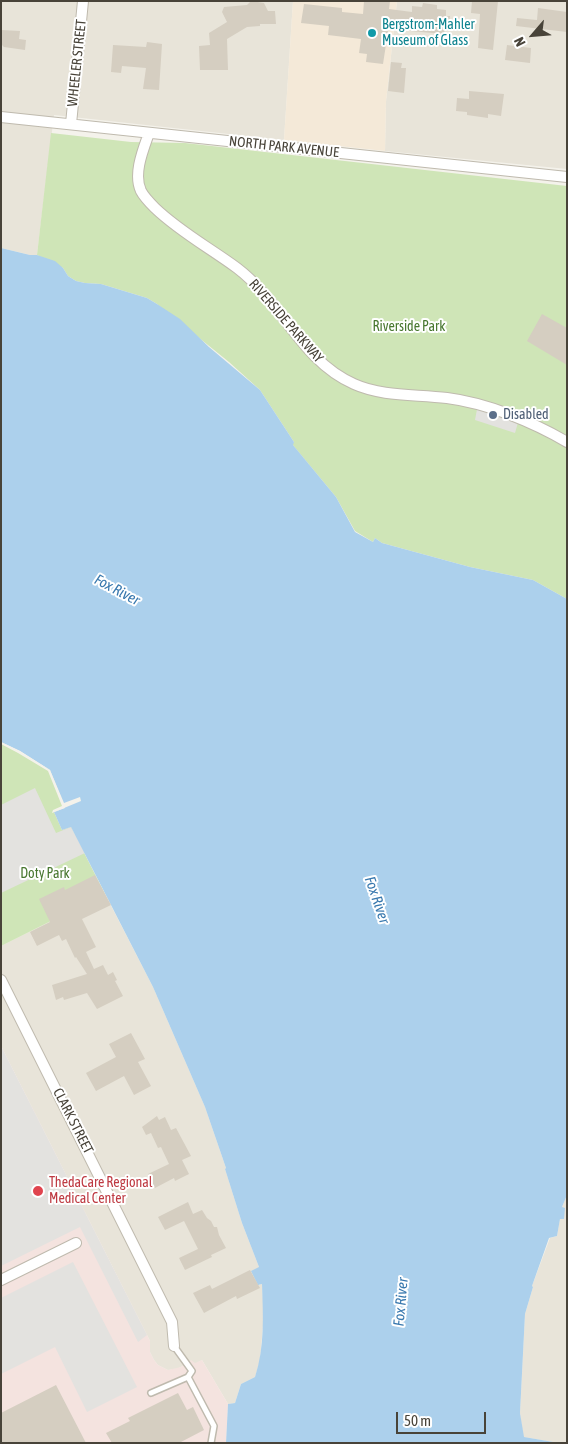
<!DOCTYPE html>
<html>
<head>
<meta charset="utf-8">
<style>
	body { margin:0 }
	#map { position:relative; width:568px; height:1444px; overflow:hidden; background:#f4f2eb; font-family:"Asap Condensed",sans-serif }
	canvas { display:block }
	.frame { position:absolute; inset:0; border:2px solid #484339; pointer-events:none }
	.north { position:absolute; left:508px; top:10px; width:50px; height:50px; -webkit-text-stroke:4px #fff; paint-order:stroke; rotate:243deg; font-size:14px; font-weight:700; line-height:20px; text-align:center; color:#484339 }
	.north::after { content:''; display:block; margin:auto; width:18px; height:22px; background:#484339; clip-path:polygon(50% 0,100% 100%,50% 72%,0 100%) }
	.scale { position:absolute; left:396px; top:1412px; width:90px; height:22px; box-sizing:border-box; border:2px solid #484339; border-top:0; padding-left:6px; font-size:15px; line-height:18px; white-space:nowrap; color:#484339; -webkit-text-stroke:4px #fff; paint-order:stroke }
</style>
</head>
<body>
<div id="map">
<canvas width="568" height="1444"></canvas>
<div class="frame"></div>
<div class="north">N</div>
<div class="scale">50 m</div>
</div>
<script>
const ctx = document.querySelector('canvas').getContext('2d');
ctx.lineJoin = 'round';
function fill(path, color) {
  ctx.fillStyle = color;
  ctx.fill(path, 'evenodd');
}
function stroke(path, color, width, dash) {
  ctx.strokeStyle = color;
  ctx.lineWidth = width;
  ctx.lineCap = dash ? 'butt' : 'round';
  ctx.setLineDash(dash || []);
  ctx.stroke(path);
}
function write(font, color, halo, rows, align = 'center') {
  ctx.font = font + ' "Asap Condensed",sans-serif';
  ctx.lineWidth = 4;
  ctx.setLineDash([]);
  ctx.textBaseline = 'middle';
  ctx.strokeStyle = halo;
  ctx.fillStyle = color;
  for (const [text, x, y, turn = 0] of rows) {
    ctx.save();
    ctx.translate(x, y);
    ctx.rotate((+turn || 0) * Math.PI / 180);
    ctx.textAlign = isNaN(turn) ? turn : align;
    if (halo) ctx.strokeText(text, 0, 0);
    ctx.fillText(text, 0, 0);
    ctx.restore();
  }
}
fill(new Path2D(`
	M1 1H293L284 140 54 115 37 255H30L1 248Z
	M397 1H567V169L385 151 386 101Z
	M105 894 153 987 205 1107 226 1168 225 1169 242 1223 259 1267V1285L262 1284 264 1314 260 1361 255 1377 241 1384 235 1403 228 1404 202 1360 195 1364 188 1363 177 1369 168 1370 158 1365 154 1360 150 1352V1341L1 1046V946Z
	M567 1195V1443H559L523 1437 520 1413 525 1314 533 1287 532 1286 550 1238 557 1236 560 1218 564 1219 562 1207Z`), '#e8e4d9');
fill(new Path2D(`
	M293 1H397L386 101 385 151 284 140Z`), '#f4e9d8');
fill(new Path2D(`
	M1 1046 150 1341V1352L154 1360 158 1365 168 1370 181 1367 191 1360 195 1363 202 1360 228 1404 226 1443H1Z`), '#f4e3df');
fill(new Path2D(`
	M51 133 131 142 185 143 567 186V599L533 580 470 567 382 543 375 538 373 542 355 531 336 497 292 444 294 442 260 390 229 362 157 304 147 298 101 284 85 283 76 281 68 276 63 268 37 255Z
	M1 742 50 770 65 807 54 812 62 830 71 827 105 894 1 946Z`), '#cfe5b7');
fill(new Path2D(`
	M478 404 519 419 515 433 475 420Z
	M35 788 56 833 71 827 85 853 1 893V805Z
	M1 1046 147 1335 138 1342 80 1227 1 1266Z
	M73 1262 137 1387 87 1412 55 1347 1 1374V1298Z`), '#e3e2df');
fill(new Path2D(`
	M1 248 30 255H37L55 261 63 268 68 276 76 281 85 283 101 284 147 298 157 304 180 319 209 347 260 390 294 442 293 445 336 497 355 532 373 542 375 538 382 543 470 567 533 580 567 599V1195L562 1207 565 1208 564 1219H560L557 1236 549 1238 532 1286 533 1287 525 1314 520 1413 524 1437 559 1443H226L228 1404 235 1403 241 1384 255 1377C265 1346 263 1316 262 1284L258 1285 251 1271 259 1267 242 1223 225 1169 226 1168 205 1107 153 987 71 827 62 830 54 812 65 808 50 770 20 751 1 742Z`), '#acd0ec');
fill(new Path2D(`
	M1 742 20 751 50 770 64 803 80 797 81 801 52 813 53 810 62 806 48 771 18 753 1 744Z`), '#f4f2eb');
fill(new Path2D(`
	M251 1 264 3 268 11H275L276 24H260V26L247 27 227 39 228 70H200L199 46 210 45 209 33 227 22 222 12 224 7 247 5Z
	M364 1H390L389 9 412 12V6L422 7 423 3 437 5V9L446 10V16H450L449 28H445L444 34 410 31V27L389 25 383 64 366 62 367 54 359 53 361 39 328 35 329 26 301 23 304 4 342 8V12L363 14Z
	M472 1H498L493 50 478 48 480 14 471 13Z
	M538 8 567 12V32L516 26 517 18 537 20Z
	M1 30 20 31 19 39 26 40 25 50 4 47 1 44Z
	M147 42 162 44 159 90 143 89 146 68 122 66 121 73 111 72 113 45 146 47Z
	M507 45 531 48 530 63 505 60Z
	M391 62 402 63 401 68H406L404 93 388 91Z
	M469 91 504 94 501 116 488 114V118L467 115V112L456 111 457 98 469 99Z
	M542 314 567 328V365L527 341Z
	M95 875 111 905 82 919 96 947 86 952 94 969 103 965 108 975 113 972 117 980 115 981 123 996 97 1009 87 993 64 1000 63 997 56 1000 52 985 87 974 76 957 75 958 66 939 62 941 59 935 37 946 30 932 50 922 39 899 64 887 65 890Z
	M131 1033 145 1059 138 1062 151 1086 134 1095 124 1076 96 1091 86 1073 116 1057 109 1044Z
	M157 1116 159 1120 165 1117 171 1130 176 1128 191 1156 182 1160 189 1174 175 1181 174 1178 155 1188 148 1174 169 1164 161 1147 158 1148 151 1133 146 1135 142 1127Z
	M188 1202 193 1214 202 1210 207 1218 211 1221 214 1227H217L219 1235 226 1248 211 1255 212 1257 185 1270 179 1258 198 1249 184 1221 165 1230 158 1217Z
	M250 1270 260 1288 237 1299 236 1296 204 1313 193 1293 210 1285 212 1289Z
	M56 1385 86 1443H1V1413Z
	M178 1393 187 1410 193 1407 204 1430 179 1443H112L106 1433 130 1421 128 1418Z`), '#d5cec1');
const lane = new Path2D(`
	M174 1346 192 1371 188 1377
	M151 1393 188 1377 214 1426 211 1443`);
const street = new Path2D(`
	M1 117 567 177
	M71 124 83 1
	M149 133C143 150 133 174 141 191 144 197 150 203 155 208 180 232 210 248 237 268 282 302 301 361 354 384 383 397 416 394 447 398 487 403 533 422 567 442
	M1 980 172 1322 174 1346
	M1 1280 76 1243`);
stroke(lane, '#bfbaae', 8);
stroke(street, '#bfbaae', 12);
stroke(lane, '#fff', 5);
stroke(street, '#fff', 10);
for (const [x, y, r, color] of [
	[372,33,5,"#0f9aa8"],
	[493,415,5,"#5c6f8a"],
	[38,1191,6,"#e0444e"]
]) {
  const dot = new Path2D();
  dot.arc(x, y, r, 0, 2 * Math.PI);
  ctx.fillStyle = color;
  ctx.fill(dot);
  stroke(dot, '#fff', 2);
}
write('14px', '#0d838f', '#fff', [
	["Bergstrom-Mahler",382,25],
	["Museum of Glass",382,41]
], 'left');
write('14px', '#484339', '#fff', [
	["WHEELER STREET",77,63,-84],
	["NORTH PARK AVENUE",284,147,6],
	["RIVERSIDE PARKWAY",286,321,49],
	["CLARK STREET",73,1121,63]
]);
write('14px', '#48772f', '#fff', [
	["Riverside Park",409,327],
	["Doty Park",45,874]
]);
write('14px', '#4e5e75', '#fff', [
	["Disabled",503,415]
], 'left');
write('14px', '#be3a42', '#fff', [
	["ThedaCare Regional",49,1183],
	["Medical Center",49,1199]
], 'left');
write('italic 15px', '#3878ae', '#fff', [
	["Fox River",117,590,28],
	["Fox River",377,900,71],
	["Fox River",401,1302,-85]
]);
</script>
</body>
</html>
